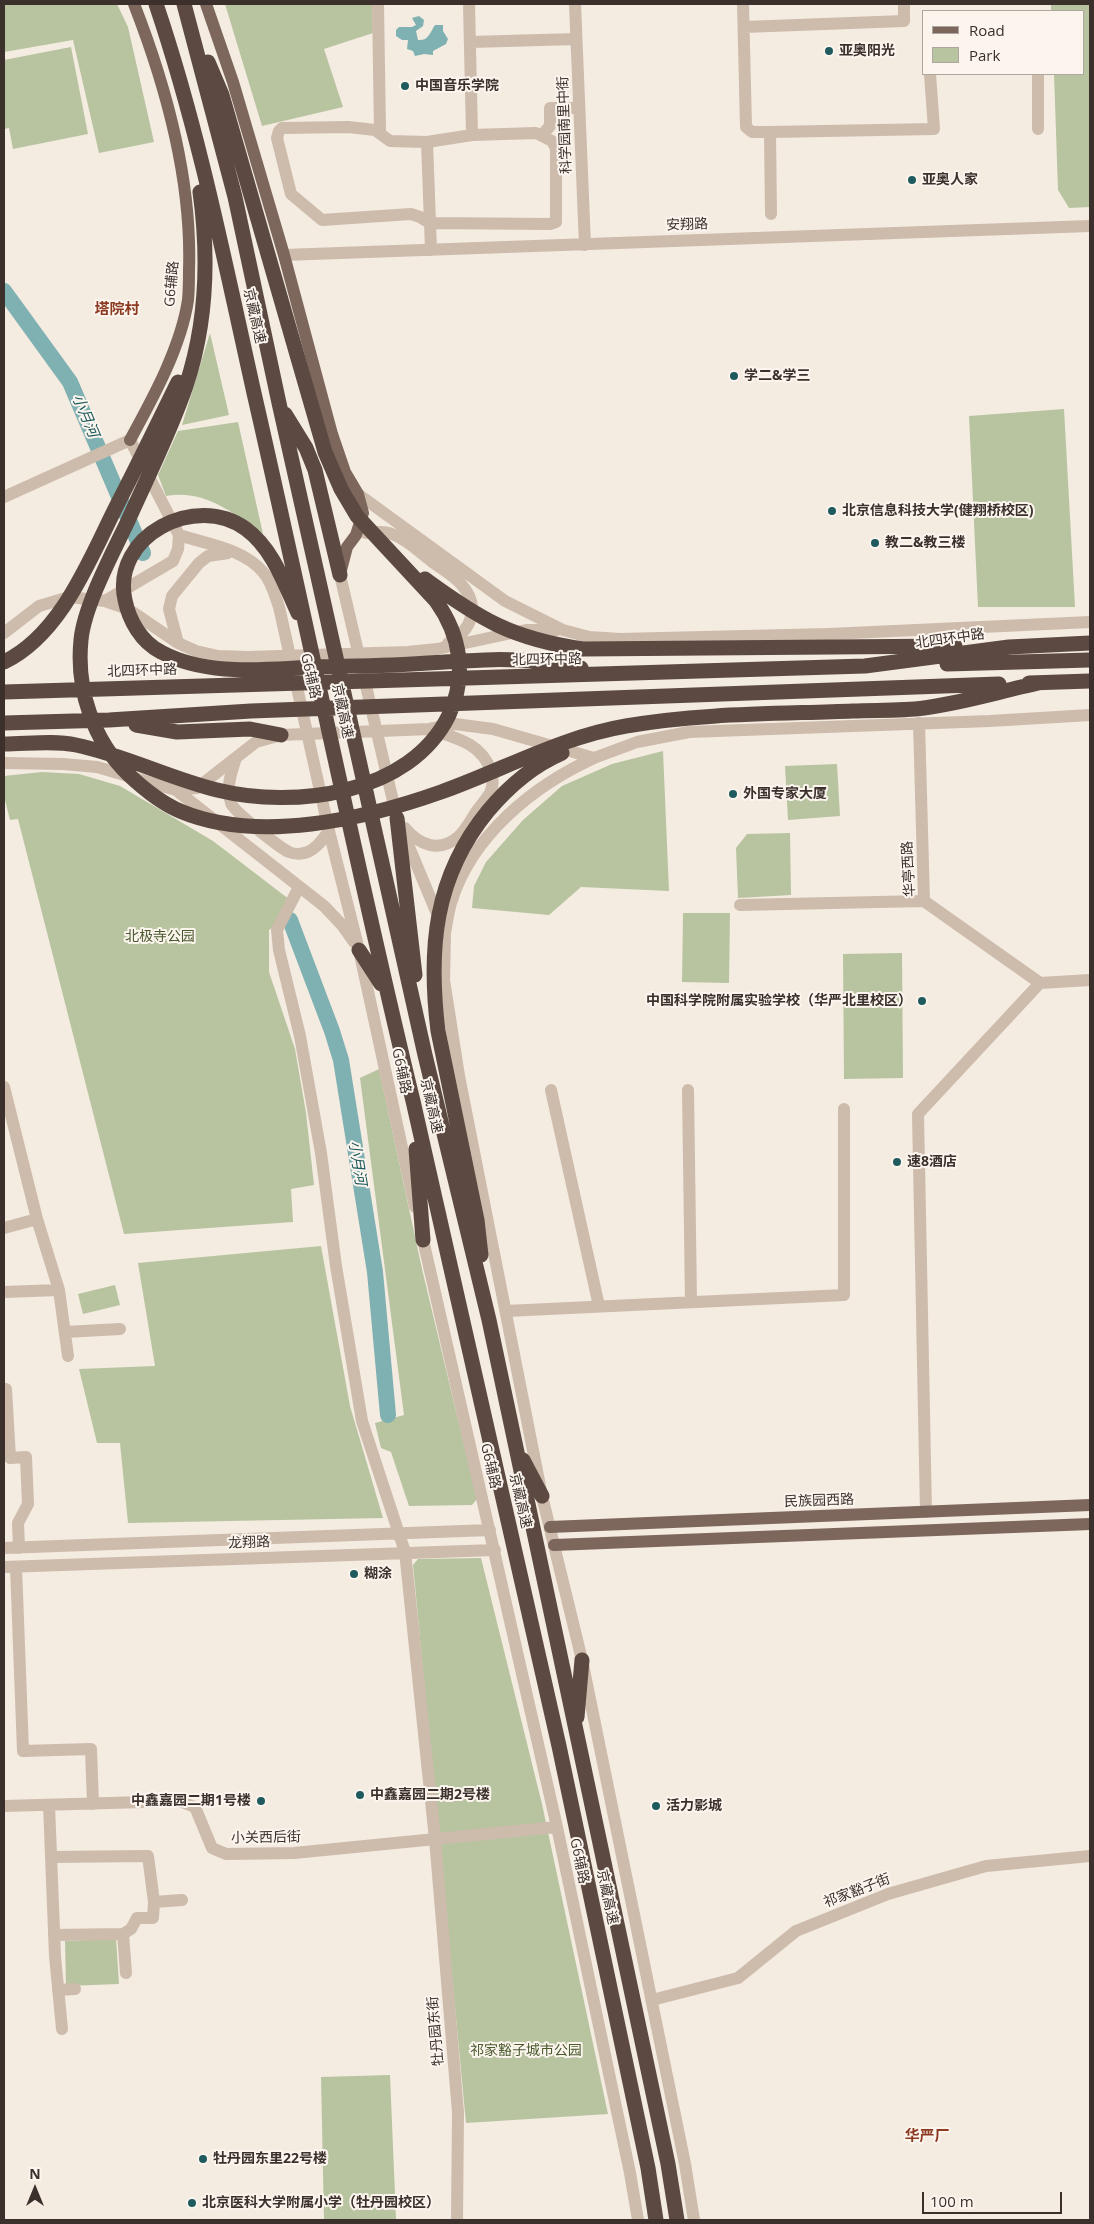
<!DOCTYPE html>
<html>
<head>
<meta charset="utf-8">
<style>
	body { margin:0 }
	#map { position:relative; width:1094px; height:2224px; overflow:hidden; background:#f4ebe1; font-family:"Open Sans",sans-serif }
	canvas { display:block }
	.frame { position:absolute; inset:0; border:5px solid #3b302b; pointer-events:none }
	.legend { position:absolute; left:922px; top:10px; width:162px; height:65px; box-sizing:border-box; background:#fbf5ee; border:1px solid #aea6a0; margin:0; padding:6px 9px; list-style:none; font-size:15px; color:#3b302b }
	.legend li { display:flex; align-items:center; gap:10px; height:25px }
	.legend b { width:25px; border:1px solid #aea6a0 }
	.north { position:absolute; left:10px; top:2164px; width:50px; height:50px; -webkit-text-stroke:4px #fbf5ee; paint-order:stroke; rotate:0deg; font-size:14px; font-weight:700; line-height:20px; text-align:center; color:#3b302b }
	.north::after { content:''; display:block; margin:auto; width:18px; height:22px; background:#3b302b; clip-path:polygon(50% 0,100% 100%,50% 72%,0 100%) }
	.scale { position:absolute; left:922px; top:2192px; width:140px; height:22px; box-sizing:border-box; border:2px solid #3b302b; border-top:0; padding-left:6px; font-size:15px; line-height:18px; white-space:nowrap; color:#3b302b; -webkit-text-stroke:4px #fbf5ee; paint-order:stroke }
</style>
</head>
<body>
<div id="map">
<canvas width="1094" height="2224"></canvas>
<div class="frame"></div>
<ul class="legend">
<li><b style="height:6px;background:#7d675c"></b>Road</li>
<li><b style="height:14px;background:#b8c4a0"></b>Park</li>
</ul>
<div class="north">N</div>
<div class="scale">100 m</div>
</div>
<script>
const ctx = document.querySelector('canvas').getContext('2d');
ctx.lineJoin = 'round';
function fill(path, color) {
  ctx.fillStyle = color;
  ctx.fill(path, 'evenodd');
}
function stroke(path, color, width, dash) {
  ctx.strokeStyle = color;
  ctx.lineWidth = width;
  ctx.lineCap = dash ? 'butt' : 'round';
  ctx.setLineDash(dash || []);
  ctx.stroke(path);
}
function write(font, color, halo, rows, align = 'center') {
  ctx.font = font + ' "Open Sans","Noto Sans SC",sans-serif';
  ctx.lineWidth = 4;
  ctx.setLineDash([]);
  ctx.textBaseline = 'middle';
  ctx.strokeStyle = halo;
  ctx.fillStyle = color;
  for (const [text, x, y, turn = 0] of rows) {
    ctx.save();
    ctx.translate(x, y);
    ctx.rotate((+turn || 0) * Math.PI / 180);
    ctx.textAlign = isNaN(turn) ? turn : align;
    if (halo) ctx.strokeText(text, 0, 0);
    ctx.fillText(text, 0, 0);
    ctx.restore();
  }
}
fill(new Path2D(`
	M4 4H117L128 27 154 142 99 153 73 40 4 52Z
	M225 4H372L373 33 324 49 343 107 262 126Z
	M1051 4H1090V207L1069 208 1058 190 1054 74H1083V11H1051Z
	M71 47 88 134 13 149 9 128 4 129V60Z
	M210 333 229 415 182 425Z
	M1064 409 1075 607H978L969 416Z
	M238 422 263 534C233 513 205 489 166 496L158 475 178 431Z
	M663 751 669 891 581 887 549 915 472 908 474 886 486 862 523 820 562 786 612 764Z
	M837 764 840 816 788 820 785 766Z
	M42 772 79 774 120 786 213 841 294 903 283 920 269 930V972L295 1049 306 1113 314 1185 291 1189 293 1222 124 1234 18 819 10 820 4 796V776Z
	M790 833 791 895 738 898 736 848 747 834Z
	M683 913H730L729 983 682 982Z
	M902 953 903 1078 844 1079 843 954Z
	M379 1069 422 1269 477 1499 472 1505 409 1506 391 1452 381 1448 375 1423 404 1415 360 1078Z
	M321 1246 350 1406 383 1518 128 1523 120 1443H97L79 1369 155 1366 138 1263Z
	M115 1285 120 1305 83 1314 78 1294Z
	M481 1558 542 1804 608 2114 466 2123 413 1565 418 1559Z
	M116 1939 119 1984 66 1986 65 1941Z
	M390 2075 396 2219 324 2220 321 2077Z`), '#b8c4a0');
fill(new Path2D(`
	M419 16 424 20 423 26 416 31 418 40C429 41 430 32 435 25H443V31L448 39 446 44 433 51V55L424 54 415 56 413 51 407 49 408 40H402L396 36V30L399 27H412L416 25 412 18Z`), '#7fb0b2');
stroke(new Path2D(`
	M4 291 70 382 143 553
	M290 920 332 1031 341 1060 375 1272 388 1415`), '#7fb0b2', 16);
stroke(new Path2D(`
	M378 4 380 132
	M469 4 472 135
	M575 4 585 245
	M743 4 746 127 752 132H770L771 214
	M744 27 904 21V4
	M470 42 576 39
	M1038 74V129
	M348 127 375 130 390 141 427 142 472 135 536 133 552 141 556 148V222L550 224 430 223 420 217 411 214 322 220 291 194 277 138 279 131 282 128Z
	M770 132 934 129 930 74
	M542 135 550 126V108H579
	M427 142 431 250
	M284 255 1090 226
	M358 494 505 601 563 630 589 637 620 639 829 634 1090 622
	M4 497 130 440 179 535C207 544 244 549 263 572 272 582 275 596 279 607L329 831 359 950 415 1207
	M366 533C373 532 382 531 389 533 405 538 418 551 430 560 440 568 453 575 461 584 481 606 472 631 448 643
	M340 575 397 818 445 933 444 980 459 1076 542 1496 582 1660 685 2164 694 2220
	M105 601 173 561 178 549 179 535
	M4 633 39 606 69 597 105 601 128 609 178 643 196 651 218 656 248 657 408 652 437 649 526 630H557
	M178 643 169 609 172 596 199 563 208 556 228 553
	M919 723 924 901
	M236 758C231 773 226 787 231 803 233 811 280 848 289 852 293 854 300 854 304 853 315 851 323 839 329 831
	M4 763 63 764 97 767 176 790 197 788 256 742 281 735 429 729 455 724 493 729 594 758 637 742 689 732 990 721 1090 715
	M176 790 324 906 342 925 354 942
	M405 828C419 845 439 853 458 837 465 831 471 820 476 812 480 806 486 800 490 793 493 787 493 778 491 771 482 744 457 738 432 730
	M299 887 277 930 279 950 300 1036 321 1153 336 1266 362 1421 405 1552 435 1839 458 2112 457 2220
	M924 901 1040 983
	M740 905 924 901
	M445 933C447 923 448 913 451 903 471 836 533 786 594 758
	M1040 983 1090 980
	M4 1087 37 1219 59 1290 4 1292
	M551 1090 599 1306
	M688 1090 691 1302
	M4 1228 37 1219
	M421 1231 557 1827 630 2173 638 2220
	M59 1290 68 1356
	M506 1311 844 1295V1109
	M65 1332 120 1329
	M4 1389H6L10 1458 26 1457 28 1504 18 1523 19 1548
	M926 1512 918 1114 1040 983
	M4 1548 490 1530
	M4 1567 495 1550
	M16 1567 23 1751 91 1749 93 1804
	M49 1805 55 1956 62 2029
	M4 1806 179 1801 195 1807 212 1848 226 1854 294 1853 557 1827
	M51 1857 148 1856 154 1902 182 1900
	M54 1935 123 1934
	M126 1973 123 1934 131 1929 137 1918H153L154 1902
	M58 1990 75 1989
	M652 2000 738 1978 796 1931 888 1894 986 1866 1090 1856`), '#cdbbac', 12);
stroke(new Path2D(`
	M206 4 233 82 284 255 332 434 345 472 358 494 363 513 356 535 347 547 340 574
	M130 440C153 398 181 347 188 300 189 290 189 280 189 270 192 181 166 86 134 4
	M550 1527 1090 1505
	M554 1545 1090 1524`), '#7d675c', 12);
stroke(new Path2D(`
	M156 4C199 131 225 263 254 393 308 629 356 866 413 1101L559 1746 648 2168 656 2220
	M184 4 235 197 279 403 425 1055 489 1320 668 2164 677 2220
	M200 192C209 257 207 323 186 386 170 433 147 478 127 523 112 554 84 607 81 640 76 689 93 741 129 775 145 790 161 803 180 811 258 844 365 819 441 792 503 770 561 737 626 726 700 713 778 714 853 711 876 710 901 711 924 708 962 703 1001 691 1039 683
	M285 414 306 448 315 470 340 575
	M425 579C481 620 513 639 583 649L955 646
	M298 613C284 583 273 549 246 529 196 492 111 536 125 600 129 620 141 642 161 652 208 677 264 669 316 667 353 666 390 666 428 663 465 661 502 657 539 662 553 663 567 666 581 668
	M4 662C62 634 90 558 117 505 138 464 158 423 178 382
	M947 664 1090 660
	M1029 683 1090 681
	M4 692 865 666 1009 647 1090 643
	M4 723 109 720 251 711 999 684
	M136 725 177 732 250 729 281 735
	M4 744C27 744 53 740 76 745 124 755 169 778 217 790 294 809 410 795 449 715 467 676 461 636 436 601L357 516 341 489 325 452 222 95 208 62
	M397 818 415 975
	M359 950 381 984
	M416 1149 423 1240
	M481 1255 477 1220 438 1031C428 949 434 877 488 811 509 786 532 766 562 753
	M523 1460 542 1496
	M577 1717 582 1660`), '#5c4a42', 15);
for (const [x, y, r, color] of [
	[829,51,5,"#1f5a5e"],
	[405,86,5,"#1f5a5e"],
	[912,180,5,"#1f5a5e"],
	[734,376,5,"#1f5a5e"],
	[832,511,5,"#1f5a5e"],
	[875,543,5,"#1f5a5e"],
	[733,794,5,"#1f5a5e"],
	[922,1001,5,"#1f5a5e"],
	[897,1162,5,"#1f5a5e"],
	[354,1574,5,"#1f5a5e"],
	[360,1795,5,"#1f5a5e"],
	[261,1801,5,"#1f5a5e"],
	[656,1806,5,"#1f5a5e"],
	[203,2159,5,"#1f5a5e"],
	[192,2203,5,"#1f5a5e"]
]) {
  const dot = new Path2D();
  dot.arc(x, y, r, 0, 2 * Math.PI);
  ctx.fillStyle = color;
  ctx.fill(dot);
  stroke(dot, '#fbf5ee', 2);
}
write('bold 14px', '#3b302b', '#fbf5ee', [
	["亚奥阳光",839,51],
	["中国音乐学院",415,86],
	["亚奥人家",922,180],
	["学二&学三",744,376],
	["北京信息科技大学(健翔桥校区)",842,511],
	["教二&教三楼",885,543],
	["外国专家大厦",743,794],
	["中国科学院附属实验学校（华严北里校区）",912,1001,"right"],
	["速8酒店",907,1162],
	["糊涂",364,1574],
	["中鑫嘉园二期2号楼",370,1795],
	["中鑫嘉园二期1号楼",251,1801,"right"],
	["活力影城",666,1806],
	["牡丹园东里22号楼",213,2159],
	["北京医科大学附属小学（牡丹园校区）",202,2203]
], 'left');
write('14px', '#3b302b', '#fbf5ee', [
	["科学园南里中街",565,125,-92],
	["安翔路",687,225,-2],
	["G6辅路",172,284,-85],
	["京藏高速",254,316,77],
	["北四环中路",950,639,-8],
	["北四环中路",547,660,-1],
	["北四环中路",142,671,-2],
	["G6辅路",310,676,77],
	["京藏高速",342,711,78],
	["华亭西路",909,869,-93],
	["G6辅路",401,1071,78],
	["京藏高速",431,1106,77],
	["G6辅路",490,1466,77],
	["京藏高速",520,1501,77],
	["民族园西路",819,1501,-2],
	["龙翔路",249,1543,-2],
	["小关西后街",266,1838,-1],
	["G6辅路",579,1861,78],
	["祁家豁子街",857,1891,-21],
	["京藏高速",607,1897,78],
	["牡丹园东街",436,2031,-95]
]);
write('14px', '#4a5a2e', '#fbf5ee', [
	["北极寺公园",160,937],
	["祁家豁子城市公园",526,2051]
]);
write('bold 15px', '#8c3b22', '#fbf5ee', [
	["塔院村",117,310],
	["华严厂",927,2137]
]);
write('italic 15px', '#1f5a5e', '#fbf5ee', [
	["小月河",85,416,67],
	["小月河",357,1163,81]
]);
</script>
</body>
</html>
